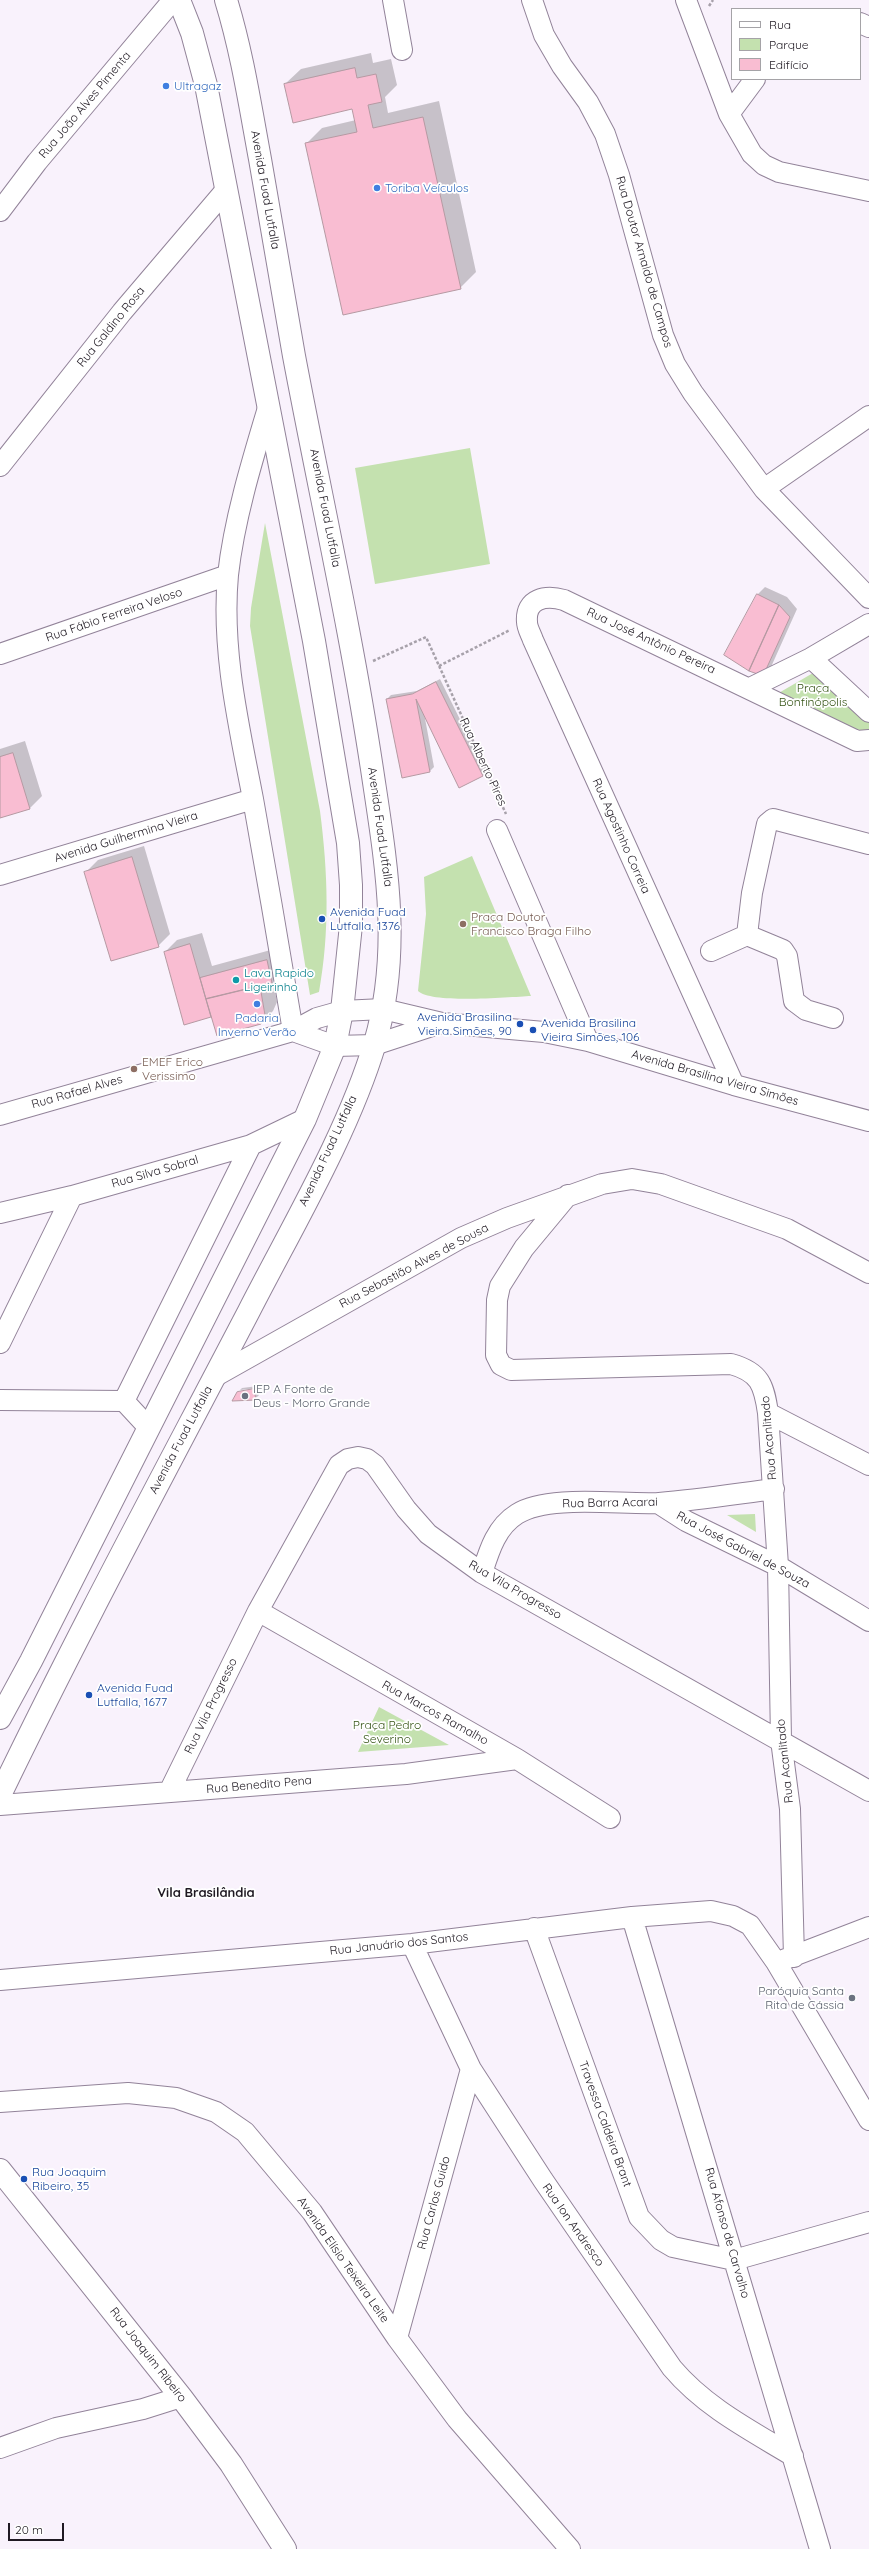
<!DOCTYPE html>
<html>
<head>
<meta charset="utf-8">
<style>
	body { margin:0 }
	#map { position:relative; width:869px; height:2549px; overflow:hidden; background:#f9f2fc; font-family:Quicksand,sans-serif }
	canvas { display:block }
	.legend { position:absolute; left:731px; top:8px; width:130px; height:72px; box-sizing:border-box; background:#fff; border:1px solid #a5a3a7; margin:0; padding:5px 7px; list-style:none; font-size:12px; color:#1f1922 }
	.legend li { display:flex; align-items:center; gap:8px; height:20px }
	.legend b { width:20px; border:1px solid #a5a3a7 }
	.scale { position:absolute; left:8px; top:2523px; width:56px; height:18px; box-sizing:border-box; border:2px solid #1f1922; border-top:0; padding-left:5px; font-size:12px; line-height:14px; white-space:nowrap; color:#1f1922; -webkit-text-stroke:3px #fff; paint-order:stroke }
</style>
</head>
<body>
<div id="map">
<canvas width="869" height="2549"></canvas>
<ul class="legend">
<li><b style="height:5px;background:#fff"></b>Rua</li>
<li><b style="height:11px;background:#c4e1af"></b>Parque</li>
<li><b style="height:11px;background:#f9bdd2"></b>Edifício</li>
</ul>
<div class="scale">20 m</div>
</div>
<script>
const ctx = document.querySelector('canvas').getContext('2d');
ctx.lineJoin = 'round';
function fill(path, color) {
  ctx.fillStyle = color;
  ctx.fill(path, 'evenodd');
}
function stroke(path, color, width, dash) {
  ctx.strokeStyle = color;
  ctx.lineWidth = width;
  ctx.lineCap = dash ? 'butt' : 'round';
  ctx.setLineDash(dash || []);
  ctx.stroke(path);
}
function write(font, color, halo, rows, align = 'center') {
  ctx.font = font + ' Quicksand,sans-serif';
  ctx.lineWidth = 3.5;
  ctx.setLineDash([]);
  ctx.textBaseline = 'middle';
  ctx.strokeStyle = halo;
  ctx.fillStyle = color;
  for (const [text, x, y, turn = 0] of rows) {
    ctx.save();
    ctx.translate(x, y);
    ctx.rotate((+turn || 0) * Math.PI / 180);
    ctx.textAlign = isNaN(turn) ? turn : align;
    if (halo) ctx.strokeText(text, 0, 0);
    ctx.fillText(text, 0, 0);
    ctx.restore();
  }
}
fill(new Path2D(`
	M470 448 490 564 375 584 355 468Z
	M265 523 320 811C328 873 330 931 319 992L310 995 250 626 251 608Z
	M813 673 869 719V732L861 737 777 694Z
	M472 856 531 996C510 997 431 1004 418 991L426 914 424 877Z
	M755 1514 756 1532 727 1515Z
	M379 1707 449 1745 358 1752Z`), '#c4e1af');
fill(new Path2D(`
	M371 53 373 63 391 59 397 85 385 97 388 113 439 101 476 272 460 288 306 144 322 128 356 120 353 108 285 84 301 69Z
	M765 587 787 597 797 609 771 667 763 675 757 595Z
	M440 679 486 772 482 776 424 713 434 767 430 771 403 777 387 699 391 695 417 691Z
	M25 741 42 796 30 808 0 817V749Z
	M144 846 170 934 158 946 86 872 98 860Z
	M202 933 212 966 278 948 283 970 273 981 277 1002 273 1011 261 1023 211 1016 185 1023 165 952 177 940Z
	M258 1386V1388L240 1390 242 1388Z
	M258 1390 259 1395 255 1399 238 1393Z`), '#0003');
const building = new Path2D(`
	M355 68 357 78 376 74 382 102 368 105 373 128 423 117 461 289 343 315 305 143 357 132 352 109 293 123 284 84Z
	M757 594 779 605 749 671 724 655Z
	M779 605 790 617 763 676 749 671Z
	M436 682 483 776 459 788 416 699 430 772 402 778 386 699 412 694Z
	M13 753 30 809 0 818V757Z
	M132 857 159 947 111 961 84 872Z
	M190 944 211 1017 184 1025 164 952Z
	M267 960 272 983 206 999 200 978Z
	M260 986 265 1015 261 1024 217 1036 206 999Z
	M254 1389 256 1400 232 1401 237 1392Z`);
fill(building, '#f9bdd2');
stroke(building, '#b599a2', 1);
const minor = new Path2D(`
	M393 0 402 50
	M532 0 544 35 562 66 588 102 605 134 619 175 663 335 675 364 693 393 764 489 869 598
	M686 0 729 114 752 154 764 165 779 172 869 191
	M860 23 869 27
	M729 114 755 79
	M0 211 37 162 173 0
	M268 408C252 461 234 520 228 575 221 650 239 726 253 799 267 876 280 954 293 1031
	M0 466 122 312 225 191
	M764 489 869 416
	M0 654 228 575
	M811 658 869 712
	M750 688 811 658 869 624
	M497 830 588 1041
	M0 875 253 799
	M711 951 747 935
	M833 1018 806 1010 794 1001 787 956 783 950 747 935 752 893 767 824 773 819 869 844
	M293 1031 335 1046 374 1045 441 1023
	M734 1085 533 640C531 634 527 628 527 622 525 598 546 595 564 600L857 741 869 740
	M0 1115 293 1031 317 1018 342 1011 383 1009 442 1023 544 1032 588 1041 734 1085 869 1121
	M568 1195 524 1248 500 1286 497 1300 496 1355 501 1365 511 1370 731 1364C760 1372 764 1385 768 1413L778 1566 781 1740 790 1809 794 1957
	M0 1213 72 1196 251 1145 305 1119
	M0 1343 72 1196
	M214 1377 461 1238 507 1218 602 1184 632 1179 661 1184 787 1229 869 1273
	M0 1400 124 1401
	M768 1413 869 1465
	M149 1428 124 1401 251 1145
	M658 1503 686 1521 778 1566 869 1621
	M482 1573C489 1551 496 1527 517 1514 548 1494 621 1505 659 1503 697 1500 735 1494 774 1489
	M258 1611 517 1759 610 1818
	M169 1792 258 1611 339 1465 348 1459 358 1457 367 1459 375 1465 406 1509 428 1534 482 1573 869 1791
	M0 1805 406 1774 517 1759
	M632 1917 820 2549
	M534 1928 639 2217 661 2240 673 2247 734 2260 869 2222
	M412 1944 471 2069 543 2180 672 2368C705 2407 750 2430 793 2456
	M783 1960 869 1927
	M0 1980 412 1944 632 1917 711 1911 733 1916 750 1925 776 1962 869 2120
	M0 2102 128 2093 176 2098 216 2112 245 2132 312 2212 397 2338 457 2419 570 2549
	M397 2338 471 2069
	M0 2448 56 2428 143 2409 181 2397`);
const major = new Path2D(`
	M0 1718 31 1661 305 1119 335 1046 342 1011 351 925V885L348 843 314 641 206 85 192 33 179 0
	M0 1795C79 1631 165 1472 249 1311 292 1227 348 1133 375 1043 402 949 386 863 372 769 351 630 320 494 294 356 282 290 271 224 260 159 250 105 242 52 226 0
	M0 2170 181 2397 231 2464 285 2549`);
stroke(minor, '#928399', 22);
stroke(major, '#928399', 24);
stroke(new Path2D(`
	M709 6 713 0
	M373 661 426 637 506 814
	M439 666 510 630`), '#a7a1aa', 2.5, [3, 2]);
stroke(minor, '#fff', 20);
stroke(major, '#fff', 22);
for (const [x, y, r, color] of [
	[166,86,4,"#3f7fe0"],
	[377,188,4,"#3f7fe0"],
	[322,919,4,"#1a4fb4"],
	[463,924,4,"#8d6e63"],
	[236,980,4,"#0f9aa8"],
	[257,1004,4,"#3f7fe0"],
	[520,1024,4,"#1a4fb4"],
	[533,1030,4,"#1a4fb4"],
	[134,1069,4,"#8d6e63"],
	[245,1396,4,"#6b7280"],
	[89,1695,4,"#1a4fb4"],
	[852,1998,4,"#6b7280"],
	[24,2179,4,"#1a4fb4"]
]) {
  const dot = new Path2D();
  dot.arc(x, y, r, 0, 2 * Math.PI);
  ctx.fillStyle = color;
  ctx.fill(dot);
  stroke(dot, '#fff', 1.5);
}
write('12px', '#366cbe', '#fff', [
	["Ultragaz",174,86],
	["Toriba Veículos",385,188],
	["Padaria",257,1018,"center"],
	["Inverno Verão",257,1032,"center"]
], 'left');
write('12px', '#1f1922', '#fff', [
	["Rua João Alves Pimenta",85,105,-50],
	["Avenida Fuad Lutfalla",265,190,80],
	["Rua Doutor Arnaldo de Campos",644,262,74],
	["Rua Galdino Rosa",111,327,-51],
	["Avenida Fuad Lutfalla",325,508,79],
	["Rua Fábio Ferreira Veloso",114,615,-19],
	["Rua José Antônio Pereira",651,641,25],
	["Rua Alberto Pires",483,762,65],
	["Avenida Fuad Lutfalla",380,827,82],
	["Rua Agostinho Correia",621,836,66],
	["Avenida Guilhermina Vieira",126,837,-17],
	["Avenida Brasilina Vieira Simões",715,1078,16],
	["Rua Rafael Alves",77,1092,-16],
	["Avenida Fuad Lutfalla",328,1151,-65],
	["Rua Silva Sobral",155,1172,-16],
	["Rua Sebastião Alves de Sousa",414,1266,-28],
	["Rua Acanlitado",769,1438,-95],
	["Avenida Fuad Lutfalla",181,1440,-62],
	["Rua Barra Acarai",610,1503,-1],
	["Rua José Gabriel de Souza",743,1550,28],
	["Rua Vila Progresso",515,1590,30],
	["Rua Vila Progresso",211,1706,-64],
	["Rua Marcos Ramalho",435,1713,29],
	["Rua Acanlitado",785,1761,-96],
	["Rua Benedito Pena",259,1785,-5],
	["Rua Januário dos Santos",399,1944,-6],
	["Travessa Caldeira Brant",605,2124,70],
	["Rua Carlos Guido",434,2203,-75],
	["Rua Ion Andresco",573,2225,55],
	["Rua Afonso de Carvalho",727,2233,74],
	["Avenida Elísio Teixeira Leite",343,2260,55],
	["Rua Joaquim Ribeiro",148,2355,52]
]);
write('12px', '#345314', '#fff', [
	["Praça",813,688],
	["Bonfinópolis",813,702],
	["Praça Pedro",387,1725],
	["Severino",387,1739]
]);
write('12px', '#164399', '#fff', [
	["Avenida Fuad",330,912],
	["Lutfalla, 1376",330,926],
	["Avenida Brasilina",512,1017,"right"],
	["Vieira Simões, 90",512,1031,"right"],
	["Avenida Brasilina",541,1023],
	["Vieira Simões, 106",541,1037],
	["Avenida Fuad",97,1688],
	["Lutfalla, 1677",97,1702],
	["Rua Joaquim",32,2172],
	["Ribeiro, 35",32,2186]
], 'left');
write('12px', '#785e54', '#fff', [
	["Praça Doutor",471,917],
	["Francisco Braga Filho",471,931],
	["EMEF Erico",142,1062],
	["Verissimo",142,1076]
], 'left');
write('12px', '#0d838f', '#fff', [
	["Lava Rapido",244,973],
	["Ligeirinho",244,987]
], 'left');
write('12px', '#5b616d', '#fff', [
	["IEP A Fonte de",253,1389],
	["Deus - Morro Grande",253,1403],
	["Paróquia Santa",844,1991,"right"],
	["Rita de Cássia",844,2005,"right"]
], 'left');
write('bold 13px', '#1f1922', '#fff', [
	["Vila Brasilândia",206,1893]
]);
</script>
</body>
</html>
